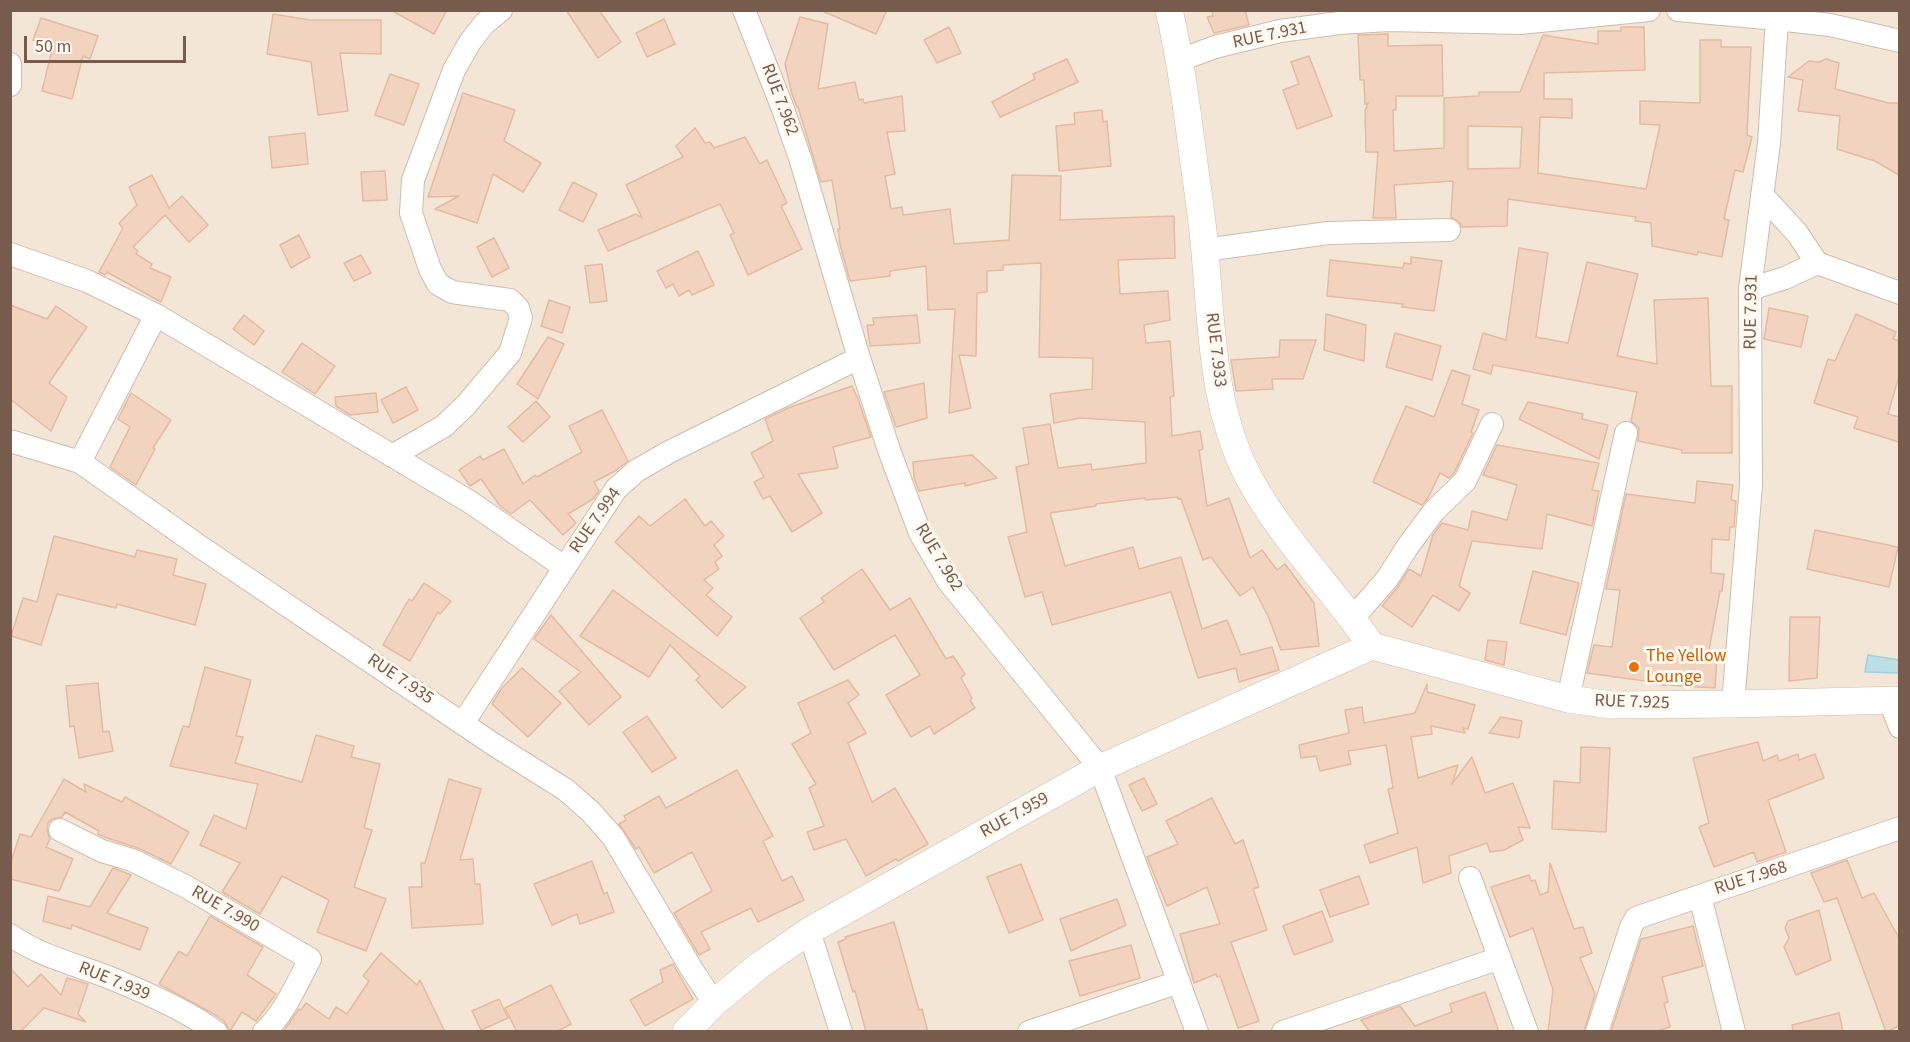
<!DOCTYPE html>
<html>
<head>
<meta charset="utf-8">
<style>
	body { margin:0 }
	#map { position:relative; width:1910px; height:1042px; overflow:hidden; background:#fcf4e8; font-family:"Source Sans 3",sans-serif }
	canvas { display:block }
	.frame { position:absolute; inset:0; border:12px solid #775b4c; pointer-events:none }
	.scale { position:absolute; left:24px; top:36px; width:162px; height:27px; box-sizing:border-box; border:3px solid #775b4c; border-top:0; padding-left:8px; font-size:18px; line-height:21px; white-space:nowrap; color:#775b4c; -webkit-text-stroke:4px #fff8ef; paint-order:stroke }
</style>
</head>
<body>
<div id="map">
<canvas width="1910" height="1042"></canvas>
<div class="frame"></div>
<div class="scale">50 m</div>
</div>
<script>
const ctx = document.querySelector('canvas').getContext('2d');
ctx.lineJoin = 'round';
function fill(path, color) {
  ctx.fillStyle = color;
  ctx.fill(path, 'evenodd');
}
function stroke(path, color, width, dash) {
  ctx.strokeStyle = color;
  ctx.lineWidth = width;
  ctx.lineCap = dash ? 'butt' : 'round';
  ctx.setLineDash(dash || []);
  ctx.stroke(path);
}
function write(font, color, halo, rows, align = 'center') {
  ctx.font = font + ' "Source Sans 3",sans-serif';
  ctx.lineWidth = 6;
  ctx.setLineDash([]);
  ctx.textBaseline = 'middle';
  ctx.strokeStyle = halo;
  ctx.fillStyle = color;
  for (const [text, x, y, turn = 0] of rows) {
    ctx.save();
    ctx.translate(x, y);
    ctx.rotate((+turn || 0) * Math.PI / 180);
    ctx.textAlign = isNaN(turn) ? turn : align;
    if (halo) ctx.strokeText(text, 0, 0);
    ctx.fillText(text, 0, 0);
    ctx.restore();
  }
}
fill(new Path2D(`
	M10 11H1899V1031H11Z`), '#f4e6d7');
const water = new Path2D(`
	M1868 655 1899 660V673L1865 672Z`);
fill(water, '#bce0e6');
stroke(water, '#a3d0d8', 1.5);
const building = new Path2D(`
	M391 10H447L434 34Z
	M566 10H599L621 42 598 58Z
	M820 10H887L876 34Z
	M1212 10H1245L1249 25 1214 33 1207 17 1213 16Z
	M273 14 310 20H381V54L340 53 348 111 318 115 311 62 267 54Z
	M800 17 828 24 818 89 855 82 859 100 863 99 864 103 902 96 905 131 887 132 895 174 885 176 891 209 902 207 903 215 950 209 954 244 1009 240 1012 175 1061 176 1060 220 1174 216 1175 258 1118 260 1120 294 1168 291 1170 320 1144 325 1146 343 1170 341 1174 396 1170 397 1172 436 1200 431 1203 449 1199 450 1207 506 1229 498 1250 558 1262 550 1277 570 1285 564 1314 603 1319 646 1281 650 1268 616 1253 587 1240 596 1211 557 1203 560 1181 499H1178V497L1145 500V498L1096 504V506L1050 513 1065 566 1133 547 1139 569 1181 557 1202 629 1227 620 1241 655 1272 647 1279 670 1239 682 1236 668 1198 678 1171 592 1052 625 1042 592 1025 597 1008 537 1027 532 1016 467 1029 464 1023 428 1050 424 1058 468 1091 464 1092 470 1146 463 1145 422 1081 418 1054 423 1050 394 1092 389 1093 358 1039 357 1041 263 1003 265V270L987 271V292L977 293 976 356 959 355 971 408 949 413 955 309 928 310 926 266 890 271V276L850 281 840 244 838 229H840L832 180 821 182 798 107H797L792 94 785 64Z
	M41 18 98 36 90 59 83 56 72 99 42 91 53 46 33 40Z
	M664 19 675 44 647 57 636 33Z
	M949 27 961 53 937 63 924 40Z
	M1621 27H1644L1645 70 1544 73V99H1572V118L1540 117 1538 173 1646 189 1660 125 1640 124V101L1700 103V40H1721V47H1751L1747 135 1752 137 1743 172 1735 170 1724 219 1729 220 1722 257 1698 252 1697 255 1652 246 1651 223 1635 221 1636 217 1508 199 1507 226 1462 227 1460 223 1451 217 1453 181 1394 185 1396 218H1373L1378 152H1366L1365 111 1368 103 1365 104 1364 80H1360L1358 35 1388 34V46L1442 45 1443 96H1396V110H1393L1394 151 1444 148V98L1479 96V92H1520L1543 35 1598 44V31H1621ZM1468 126 1522 127 1520 168 1468 169Z
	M1309 56 1332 116 1297 129 1283 90 1299 84 1291 62Z
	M1067 59 1078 82 1000 117 992 102 1035 79 1033 74Z
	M1826 59 1839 63 1835 89 1889 103H1899V175L1875 161 1837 149 1840 116 1798 111 1803 80 1788 77 1809 61 1819 62Z
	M390 74 419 84 404 125 375 115Z
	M463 93 515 110 504 141 541 163 523 192 493 174 477 223 435 209 459 196 428 197Z
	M1102 110 1103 122 1107 121 1111 166 1059 171 1056 126 1075 124 1074 113Z
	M695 128 705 143 710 142 714 148 745 137 760 164 767 160 787 203 781 206 802 249 748 275 730 235 734 233 720 204 608 251 598 230 636 214 642 218 626 185 683 157 676 146Z
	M305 133 308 164 272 168 269 137Z
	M385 171 387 200 363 201 361 172Z
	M152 175 169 208 182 196 208 225 189 242 165 215 133 247 138 251 136 254 152 264 150 268 171 277 161 302 107 272 105 275 99 272 123 228 119 223 137 205 129 187Z
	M573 182 597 194 583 222 559 210Z
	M299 235 310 257 291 268 280 245Z
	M494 238 509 268 492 277 477 247Z
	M1519 248 1548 253 1536 337 1568 343 1587 262 1638 274 1617 356 1657 364 1654 300 1708 298 1711 386H1732V453H1682V450L1638 441 1639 428 1631 421 1637 392 1493 365 1491 374 1473 369 1483 333 1506 340Z
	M698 251 714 285 692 295 689 290 679 296 673 284 666 288 657 271Z
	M361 255 371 273 354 281 344 263Z
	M1411 257 1442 261 1434 311 1402 307 1403 304 1327 296 1330 260 1403 268 1404 263 1411 264Z
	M602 264 607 301 590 303 585 266Z
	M549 300 570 307 562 333 541 326Z
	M10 305 47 319 56 306 87 327 49 383 67 397 51 431 10 399Z
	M1769 308 1808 316 1801 347 1764 339Z
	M1326 314 1366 325 1364 361 1324 350Z
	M1856 314 1896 332 1893 339 1899 341V376L1888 414 1899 417V442L1854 428 1858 417 1814 403 1828 359 1835 361Z
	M244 315 264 331 254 345 233 329Z
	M917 315 920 343 870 346 867 325H874L873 318Z
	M1395 333 1441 346 1432 380 1386 367Z
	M548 337 564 344 538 399 517 384Z
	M1280 340H1316L1303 379H1272L1273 389 1236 391 1231 360 1279 357Z
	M302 343 335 366 315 394 282 372Z
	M1452 370 1470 376 1462 404 1479 410 1471 432 1473 433 1454 473 1449 478 1440 473 1428 498 1422 505 1373 482 1406 406 1434 417Z
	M924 383 927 418 896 427 884 392Z
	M852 386 858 399 871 437 833 447 838 468 798 474 822 513 792 532 770 496 763 499 754 482 764 477 751 453 773 441 765 419 788 408Z
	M406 387 418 410 393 423 381 400Z
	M131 393 171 420 153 448 155 449 136 485 110 467 130 427 118 419Z
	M376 393 378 412 350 415 336 406 335 397Z
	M536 401 550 417 523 442 508 427Z
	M1528 402 1583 414 1582 419 1608 425 1599 459 1519 419Z
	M602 410 628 461 615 471 594 482 599 491 593 499 568 514 576 523 563 535 530 500 511 514 500 506 481 479 470 486 459 470 480 456 483 460 504 449 523 484 535 475 537 477 582 452 569 426Z
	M1497 445 1599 463 1592 490 1599 491 1592 526 1547 514 1542 549 1472 541 1459 586 1470 593 1459 611 1433 595 1412 627 1382 606 1397 588 1409 569 1421 576 1433 535 1442 523 1468 530 1472 511 1507 520 1517 485 1483 475Z
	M972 455 997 478 965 486V483L919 491 914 478 913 462Z
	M1697 481 1733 485 1731 500 1736 501 1734 527H1730L1729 540 1712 539 1711 573 1724 574 1722 591H1720L1708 655 1717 656 1715 688 1652 684V682L1587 673 1594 645 1612 647 1620 590 1606 589 1626 494 1695 503Z
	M685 499 705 526 711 521 724 536 714 545 722 556 715 562 719 569 704 580 713 588 706 595 732 617 717 636 615 542 639 516 650 526Z
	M1815 530 1898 547 1889 587 1807 569Z
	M54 536 135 557 137 550 177 559 173 575 206 584 195 625 117 604 116 608 57 594 41 645 11 636 23 598 37 602Z
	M862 569 890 610 910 598 946 659 953 656 965 674 961 678 972 698 970 700 975 708 934 734 930 726 911 737 886 695 920 675 895 635 834 670 800 618 824 602 821 598Z
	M1533 571 1579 583 1566 635 1520 623Z
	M424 583 451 601 440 614 438 612 410 661 383 645 409 599 412 601Z
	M613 590 676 636 746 687 722 708 696 680 700 676 670 645 649 677 580 636Z
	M551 615 621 697 589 725 559 691 581 672 534 639Z
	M1790 617H1820L1817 678 1789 681Z
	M1488 640 1507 642 1504 665 1485 660Z
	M205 667 251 680 236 736 243 737 235 763 302 782 316 735 354 746 351 757 380 764 364 828 372 830 354 887 386 899 366 951 317 932 329 900 282 876 260 914 222 892 240 863 200 845 214 815 246 829 258 784 170 766 183 726 189 727Z
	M522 668 561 703 528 737 492 704 502 688Z
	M848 680 859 695 848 703 866 733 848 743 872 802 895 788 928 844 898 861 896 859 866 876 846 839 814 850 807 832 824 826 809 788 816 784 792 744 811 733 798 703Z
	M98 683 103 732 109 731 113 751 79 758 74 726 70 727 66 686Z
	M1427 684V692L1475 705 1468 729 1463 728 1465 733 1431 726 1432 734 1411 737 1418 778 1458 765 1452 784 1472 757 1485 793 1513 783 1530 828 1518 827 1523 840 1504 850 1490 852 1487 843 1449 856 1451 873 1423 883 1417 847 1370 863 1364 845 1398 833 1388 789 1393 788 1386 745 1348 751 1351 764 1320 771 1316 756 1301 758 1299 745 1349 733 1345 710 1362 707 1364 723 1415 713Z
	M647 716 676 758 652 772 623 732Z
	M1501 717 1522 721 1519 738 1489 733Z
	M1758 742 1763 761 1777 755 1779 761 1798 754 1799 760 1815 754 1824 778 1768 800 1786 852 1757 862 1754 852 1714 867 1699 827 1709 823 1693 758Z
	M1581 747 1610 748 1606 832 1552 829 1554 781 1580 783Z
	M737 770 773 836 763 841 782 881 792 876 804 900 758 922 751 908 701 932 710 949 699 955 674 913 712 891 692 852 654 873 639 847 636 849 619 824 626 820 624 816 659 796 666 808Z
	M1144 778 1157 804 1142 811 1129 785Z
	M64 779 86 792 84 784 122 802 125 797 189 832 171 864 138 848 107 838 98 834 99 831 65 812 62 817 52 819 48 823 47 830 50 839 46 847 73 859 59 891 10 879V865L20 834 31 837Z
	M449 779 481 789 460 860 473 859 475 884H480L483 924 412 928 409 887H422L421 863H425Z
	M1212 798 1235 844 1243 840 1259 887 1253 889 1267 930 1231 942 1259 1021 1238 1028 1220 976 1217 977 1216 974 1194 983 1180 934 1220 924 1207 887 1167 906 1147 857 1178 844 1166 821Z
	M1847 860 1862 898 1874 893 1899 938V1026L1886 1032 1837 898 1824 902 1811 873Z
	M592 861 604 894 607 892 614 912 580 924 577 914 552 925 534 884Z
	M1550 863 1574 929 1583 927 1592 953 1580 958 1595 994 1584 1032H1548L1553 990 1533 928 1510 937 1491 887 1529 875 1531 881 1535 880 1540 895 1548 892Z
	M1021 864 1043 920 1009 933 987 877Z
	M113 868 131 875 107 913 148 928 140 950 72 925 71 929 43 921 48 896 90 907Z
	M1359 876 1369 904 1330 917 1320 890Z
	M1117 899 1126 925 1071 951 1060 919Z
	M1819 910 1831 960 1796 975 1784 947 1789 938 1785 928 1788 921Z
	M1322 911 1333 941 1294 955 1283 926Z
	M210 916 263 947 247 975 276 994 256 1021 242 1012 230 1031 224 1021 212 1013 159 984 179 951 187 956Z
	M894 922 919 1010 922 1009 928 1032H866L855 991 853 992 838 942 846 939 845 937Z
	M1693 926 1703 966 1662 977 1668 1002 1664 1003 1670 1027 1654 1032H1611L1641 939Z
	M1131 945 1140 978 1080 996 1069 961Z
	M381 953 417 985 420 980 445 1032H283L299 1009 301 1010 306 1003 329 1019 336 1007 347 1014 369 981 363 976Z
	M673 964 693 999 645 1026 630 1000 663 982 660 970Z
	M10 968 28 987 41 974 61 995 67 978 88 984 78 1014 86 1022 44 1008 20 1032H10Z
	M551 985 571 1024 556 1032H517L505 1008Z
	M1485 992 1499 1032H1370L1361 1020 1400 1006 1415 1026 1452 1012 1450 1004Z
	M499 999 508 1018 481 1030 472 1011Z
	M1839 1013 1843 1032H1793L1792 1025Z`);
fill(building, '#f2d3c0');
stroke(building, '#e4baa0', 1.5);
const minor = new Path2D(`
	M744 10 783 109 801 161 859 358 889 450 920 533 948 581 1100 768 1197 1032
	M1678 10 1777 19 1769 143 1750 289 1751 485 1733 704
	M1777 19 1830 25 1900 41
	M1180 60 1215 47 1280 31 1339 23 1389 20 1520 23 1649 10
	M10 64V85
	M1762 195 1797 233 1817 263 1900 293
	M1205 250 1328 233 1449 230
	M10 254 87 281 156 315 470 502 564 567
	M1750 289 1785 278 1817 263
	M10 441 80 462 199 546 493 744 566 790 591 812 613 837 691 968 714 1003
	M392 456 444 426 466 405 510 353 521 318 518 308 510 300 452 292 438 284 430 269 411 213 413 180 454 70 470 42 484 24 501 10
	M80 462 156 315
	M1353 618 1387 579 1408 546 1434 511 1465 481 1492 424
	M1568 699 1626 433
	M1889 699 1900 727
	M463 723 616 489 636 471 669 452 859 358
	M60 830 102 851 132 860 185 886 310 959C297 983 285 1013 264 1032
	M1470 878 1527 1032
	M809 931 841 1032
	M10 935C40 956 74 964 108 977 140 990 188 1011 216 1032
	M1029 1032 1179 982
	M1283 1032 1500 958
	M1597 1032 1631 927 1636 918 1700 896
	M1734 1032 1700 896 1900 828`);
const tertiary = new Path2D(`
	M1169 10C1181 61 1187 111 1194 163 1198 193 1203 223 1205 253 1212 331 1212 407 1249 478 1282 539 1333 589 1372 646
	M1372 646 1568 699 1612 705 1733 704 1900 700
	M686 1032 714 1003 760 965 809 931 1100 768 1372 646`);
stroke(minor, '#cebcae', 24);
stroke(tertiary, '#cebcae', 28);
stroke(minor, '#fff', 22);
stroke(tertiary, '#fff', 27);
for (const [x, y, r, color] of [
	[1634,667,6,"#e8710a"]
]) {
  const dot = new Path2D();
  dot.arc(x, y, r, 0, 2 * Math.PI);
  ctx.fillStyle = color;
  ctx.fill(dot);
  stroke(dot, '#fff8ef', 2);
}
write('18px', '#775b4c', '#fff8ef', [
	["RUE 7.931",1270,36,-12],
	["RUE 7.962",779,100,69],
	["RUE 7.931",1752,312,-89],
	["RUE 7.933",1215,350,83],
	["RUE 7.994",596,521,-55],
	["RUE 7.962",938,558,59],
	["RUE 7.935",400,680,34],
	["RUE 7.925",1632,703,2],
	["RUE 7.959",1015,816,-29],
	["RUE 7.968",1751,879,-18],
	["RUE 7.990",225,910,30],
	["RUE 7.939",114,982,22]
]);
write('18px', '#c56008', '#fff8ef', [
	["The Yellow",1646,657],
	["Lounge",1646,678]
], 'left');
</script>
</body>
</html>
